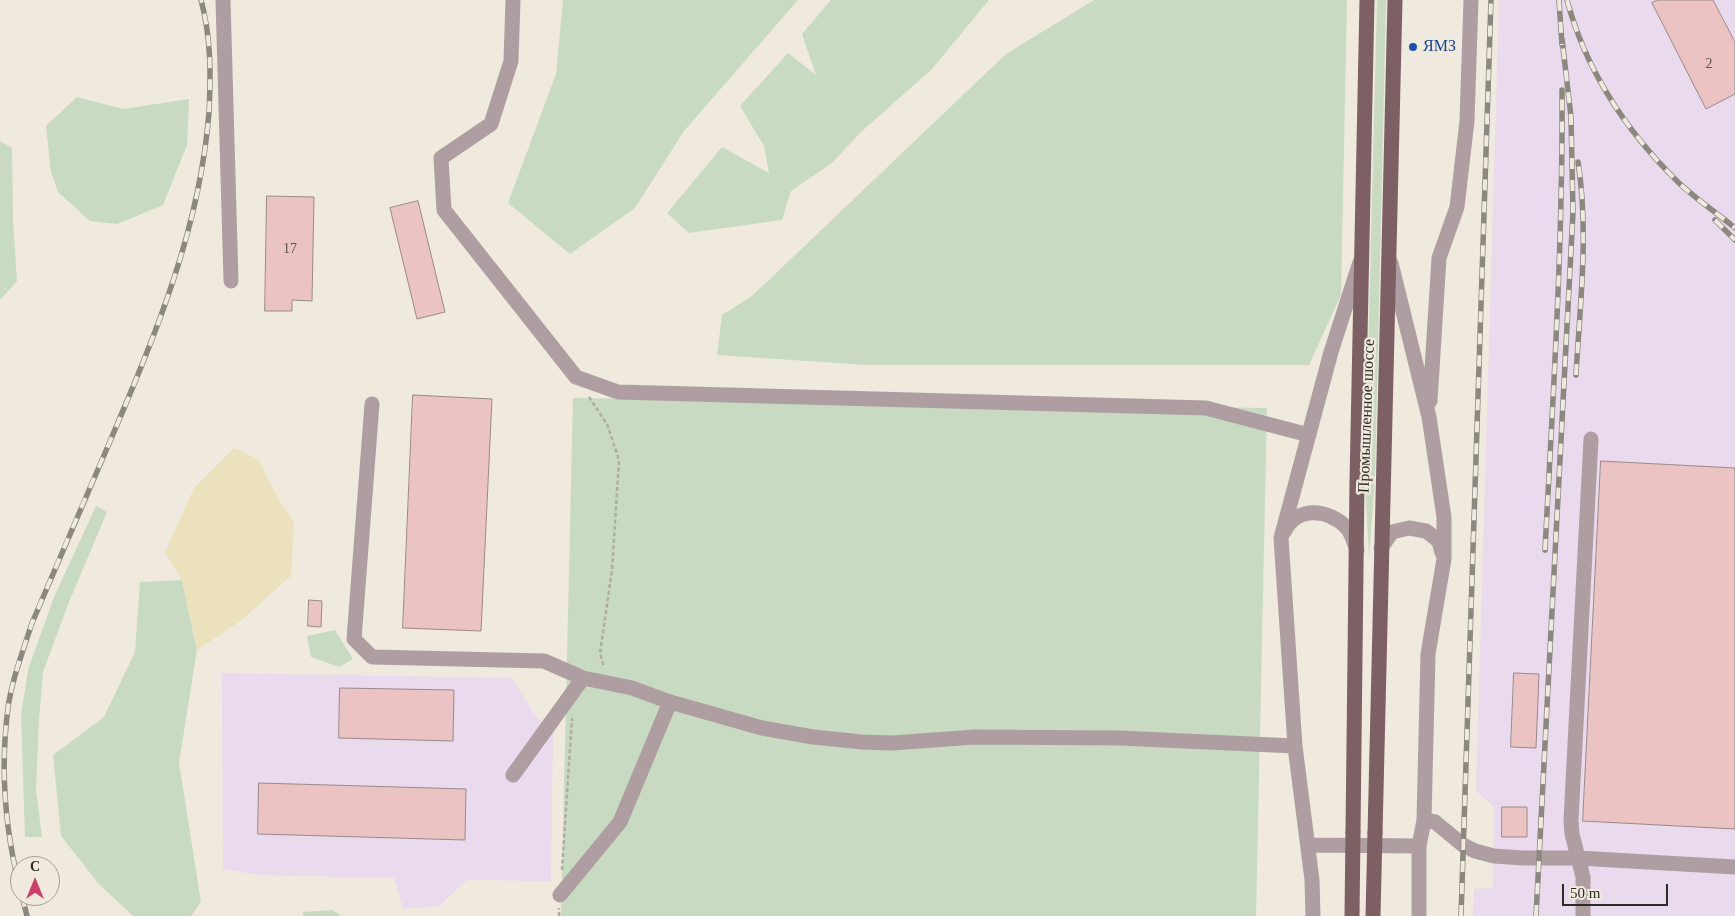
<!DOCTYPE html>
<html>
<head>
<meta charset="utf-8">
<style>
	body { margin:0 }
	#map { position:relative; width:1735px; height:916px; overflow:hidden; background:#efeadd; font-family:Georgia,serif }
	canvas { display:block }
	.north { position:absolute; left:10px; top:856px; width:50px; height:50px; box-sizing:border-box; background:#efeadd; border:1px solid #a19e94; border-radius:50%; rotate:0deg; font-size:14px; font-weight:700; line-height:20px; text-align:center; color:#2d2b26 }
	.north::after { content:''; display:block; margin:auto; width:18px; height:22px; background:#ce406b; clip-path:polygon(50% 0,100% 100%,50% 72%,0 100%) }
	.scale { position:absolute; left:1562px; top:884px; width:106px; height:22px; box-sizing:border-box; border:2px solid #2d2b26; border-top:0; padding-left:6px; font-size:15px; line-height:18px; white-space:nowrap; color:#2d2b26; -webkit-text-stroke:4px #efeadd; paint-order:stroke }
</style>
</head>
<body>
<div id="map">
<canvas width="1735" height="916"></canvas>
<div class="north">С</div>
<div class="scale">50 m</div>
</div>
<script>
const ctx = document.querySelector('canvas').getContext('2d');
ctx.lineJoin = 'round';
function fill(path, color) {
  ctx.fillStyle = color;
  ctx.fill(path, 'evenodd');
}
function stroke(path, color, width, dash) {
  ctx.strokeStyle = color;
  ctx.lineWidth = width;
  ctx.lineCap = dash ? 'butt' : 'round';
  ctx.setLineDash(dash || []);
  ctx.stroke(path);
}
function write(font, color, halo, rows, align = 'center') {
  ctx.font = font + ' Georgia,serif';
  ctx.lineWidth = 4.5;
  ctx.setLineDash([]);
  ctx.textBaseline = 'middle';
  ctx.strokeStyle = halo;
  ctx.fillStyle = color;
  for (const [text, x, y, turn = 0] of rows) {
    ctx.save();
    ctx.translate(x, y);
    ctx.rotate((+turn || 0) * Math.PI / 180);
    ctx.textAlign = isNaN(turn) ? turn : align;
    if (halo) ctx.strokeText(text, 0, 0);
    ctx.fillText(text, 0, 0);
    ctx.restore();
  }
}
fill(new Path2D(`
	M1499 0H1735V916H1473L1474 889 1493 888 1494 807 1476 791Z
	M222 673 512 678 537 718 549 725 553 731 551 881 467 880 439 906 403 909 394 878 259 875 223 869Z`), '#eadaed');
fill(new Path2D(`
	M563 0H798L684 131 635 208 570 254 508 203 556 74Z
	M831 0H989L932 69 860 133 832 163 791 191 782 220 689 233 667 213 722 147 769 173 764 146 740 106 788 53 816 75 802 34Z
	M1094 0H1347L1341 295 1309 365H867L717 355 722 315 752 296 1006 54Z
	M1377 0H1386L1375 478 1369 558 1365 478Z
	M77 97 123 109 189 99 187 145 163 205 117 224 90 221 58 192 51 172 46 126Z
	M0 141 12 148 13 220 17 281 0 300Z
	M573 398 1267 408 1256 916H561Z
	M96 506 107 512 69 602 43 672 39 720 36 790 42 837H25L21 715 28 670 54 597Z
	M182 580 197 650 179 763 201 902 191 916H133L98 883 61 836 53 755 104 717 135 652 140 582Z
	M335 630 353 659 339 667 311 657 307 636Z
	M332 910 342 916H304L303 912Z`), '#c9dac2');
fill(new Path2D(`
	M234 448 258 459 279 500 294 522 291 576 239 622 197 650 182 580 165 552 194 488Z`), '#ebe1bc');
const building = new Path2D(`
	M1658 0H1713L1735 42V94L1706 109 1652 3Z
	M267 196 314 197 312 301 292 300V311H265Z
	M418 201 445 312 417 319 390 208Z
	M413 395 492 399 481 631 403 628Z
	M1601 461 1735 468V829L1583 821Z
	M309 600 322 601 321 627 308 626Z
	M1514 673 1539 674 1536 748 1511 747Z
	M340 688 454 690 453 741 339 738Z
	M259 783 466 789 465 840 258 834Z
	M1502 807H1527V837H1502Z`);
fill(building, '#eac3c2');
stroke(building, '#998a89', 1);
stroke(new Path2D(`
	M589 397 607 424 619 460 612 570 600 653 604 667
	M562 870 572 718
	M559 916V908`), '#b0aca1', 2.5, [4, 2.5]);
stroke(new Path2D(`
	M223 0 231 281
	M513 0 511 61 491 124 441 158 444 210 576 377 618 392 1206 408 1309 435
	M1391 263 1429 417 1444 517V559L1428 654 1424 820 1419 846V916
	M1430 401 1439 258 1457 207 1467 121 1471 0
	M372 404 354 639 372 657 544 661 583 678
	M1284 532C1297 505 1329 509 1347 528 1352 534 1354 543 1357 550
	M1381 548 1392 532 1409 528 1426 531 1439 541 1442 553
	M513 775 583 678 632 688 670 702 762 728 813 737 862 742 892 743 975 737 1119 738 1295 746
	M1424 820 1435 822 1463 845 1475 851 1494 856 1523 858H1578L1735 867
	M1308 845 1419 846
	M560 895 620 822 670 702
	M1313 916 1312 880 1295 746 1281 538 1331 352 1360 262
	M1583 916V877L1572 834 1571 820 1591 439`), '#af9ea1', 15);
stroke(new Path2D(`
	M1353 832 1357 481 1367 0
	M1375 833 1395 0`), '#7d6064', 15);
const rail = new Path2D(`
	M1559 0 1562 45
	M1567 0C1586 71 1627 132 1679 183 1696 199 1717 213 1735 228
	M1715 220 1735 240
	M1576 375C1580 304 1589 232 1578 162
	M1545 550C1553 397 1563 244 1562 90
	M20 889C5 830 0 769 8 708 12 679 23 651 32 623 58 562 84 501 111 439 156 333 200 229 209 112 211 74 211 37 201 0
	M22 896 27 916
	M1461 916 1491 0
	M1536 916 1573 212 1571 117 1562 39`);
stroke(rail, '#8b887f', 5.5);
stroke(rail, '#efeadd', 4, [11]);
stroke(new Path2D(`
	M1352 916 1353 832
	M1373 916 1375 833`), '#7d6064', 15);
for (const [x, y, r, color] of [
	[1413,47,5,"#1a4fb4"]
]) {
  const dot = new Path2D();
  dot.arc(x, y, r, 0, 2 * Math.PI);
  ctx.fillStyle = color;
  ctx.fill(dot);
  stroke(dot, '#efeadd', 2);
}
write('14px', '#5c514d', null, [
	["2",1709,64],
	["17",290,249]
]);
write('16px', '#164399', '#efeadd', [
	["ЯМЗ",1423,47]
], 'left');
write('16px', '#2d2b26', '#efeadd', [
	["Промышленное шоссе",1367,416,-88]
]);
</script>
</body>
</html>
